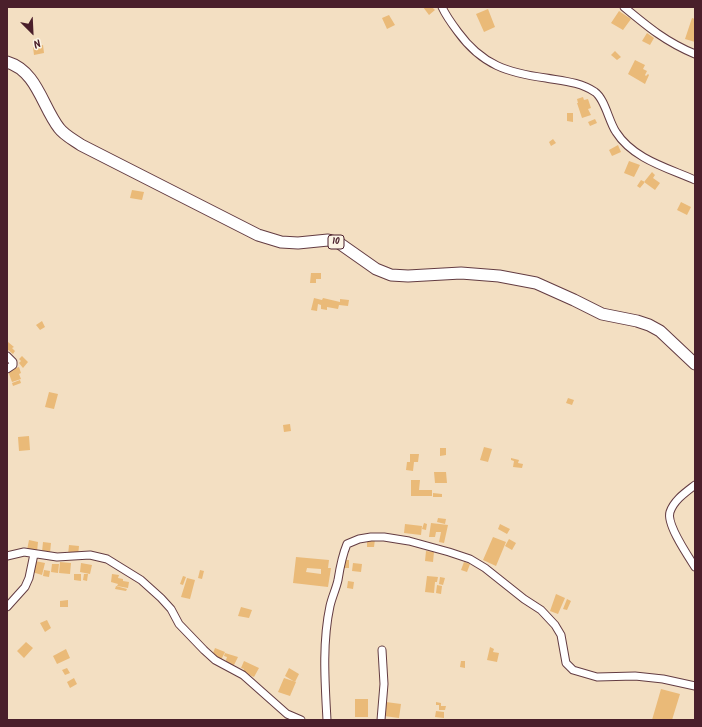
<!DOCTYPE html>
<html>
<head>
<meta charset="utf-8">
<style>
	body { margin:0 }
	#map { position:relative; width:702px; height:727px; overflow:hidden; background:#f3dfc2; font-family:Kalam,sans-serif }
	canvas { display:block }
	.frame { position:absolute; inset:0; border:8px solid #4a1f2b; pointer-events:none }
	.north { position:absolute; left:12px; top:12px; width:40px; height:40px; -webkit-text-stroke:3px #fcf5e5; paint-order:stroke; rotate:156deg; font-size:11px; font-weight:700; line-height:16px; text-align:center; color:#4a1f2b }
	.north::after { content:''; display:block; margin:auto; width:14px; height:18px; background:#4a1f2b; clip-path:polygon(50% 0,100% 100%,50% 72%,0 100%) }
</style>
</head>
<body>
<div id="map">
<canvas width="702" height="727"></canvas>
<div class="frame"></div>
<div class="north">N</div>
</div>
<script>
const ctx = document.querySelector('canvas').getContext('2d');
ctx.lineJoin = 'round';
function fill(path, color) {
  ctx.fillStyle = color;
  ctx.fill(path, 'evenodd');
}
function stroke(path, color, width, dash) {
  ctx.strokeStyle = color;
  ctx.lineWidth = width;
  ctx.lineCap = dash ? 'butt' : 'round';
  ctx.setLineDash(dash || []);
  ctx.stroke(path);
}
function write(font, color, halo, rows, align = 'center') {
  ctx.font = font + ' Kalam,sans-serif';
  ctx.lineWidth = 4;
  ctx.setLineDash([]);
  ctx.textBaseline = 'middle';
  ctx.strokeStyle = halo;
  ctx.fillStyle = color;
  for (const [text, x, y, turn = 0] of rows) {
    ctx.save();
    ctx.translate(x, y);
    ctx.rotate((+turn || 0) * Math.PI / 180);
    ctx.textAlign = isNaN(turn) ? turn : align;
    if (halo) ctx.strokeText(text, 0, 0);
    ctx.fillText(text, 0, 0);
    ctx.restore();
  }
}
fill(new Path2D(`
	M423 7H432L435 10 429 15Z
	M488 9 495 27 484 32 476 14Z
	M619 11 631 19 623 30 611 23Z
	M389 15 395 25 387 29 382 18Z
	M692 18 695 19V42L685 39Z
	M647 33 654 38 650 45 642 41Z
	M43 45 44 53 34 55 33 47Z
	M615 51 621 57 617 60 611 55Z
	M635 60 645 65 643 69 647 71 645 75 646 76 648 74 649 75 645 84 628 74Z
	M583 97 584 100 588 99 591 108 588 109 591 115 582 118 577 103H578L577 99Z
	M567 113H573V122L567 121Z
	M595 119 597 123 590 126 588 122Z
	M553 139 556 143 551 146 549 142Z
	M618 145 621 152 612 156 609 150Z
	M629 161 640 165 634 177 624 173Z
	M652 172 655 175 653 178 660 183 655 190 644 182Z
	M641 180 645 182 640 188 637 186Z
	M132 190 144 192 142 200 130 198Z
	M681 202 691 207 687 215 677 210Z
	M311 273H321V279H316V283H310Z
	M314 298 322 300 323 298 340 302V299L349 300 348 306 339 305 338 309 327 307V310L321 309V305L318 304 317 311 311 310Z
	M42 321 45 327 40 330 36 325Z
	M8 342 14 347 12 348 15 351 13 354 7 349V344Z
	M22 356 28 362 23 368 19 363 21 361 19 359Z
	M19 367 21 373 19 374 21 379 12 382 8 371Z
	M20 380 21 383 13 386 12 383Z
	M49 392 58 394 54 409 45 407Z
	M568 398 574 400 572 405 566 403Z
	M290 424 291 431 284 432 283 425Z
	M29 436 30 450 19 451 18 437Z
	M484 447 492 449 488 462 480 460Z
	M440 448H446V455L440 456Z
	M410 454H419L418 462H414L413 471 406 470 407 462H410Z
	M511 458 519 460 518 463 523 464 522 468 513 467 514 461 511 460Z
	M434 472H446L447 483H435Z
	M411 480H420L419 490H432V496H411Z
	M433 493 442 494V497H433Z
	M438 518 446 519 445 524 437 522Z
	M424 523 427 524 426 530 422 529Z
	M431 523 448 525 444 543 439 542 441 532H436L435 537H429Z
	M405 524 422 526 421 535 404 533Z
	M500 524 510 529 507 534 498 529Z
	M493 537 506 542 496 566 483 560Z
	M367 539H375L374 547H367Z
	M509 539 516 543 512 550 505 546Z
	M29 540 38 542 37 552 27 550Z
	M43 542 51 543 50 553 42 552Z
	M69 545 79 546 78 556 68 555Z
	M426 551 434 552 433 562 425 561Z
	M296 557 329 560 328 568H331L328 587 293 583ZM307 568 321 569V574L306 572Z
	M344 560H349V568H344Z
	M35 561 45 563 42 575 32 572Z
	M60 562 71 563 70 574 59 573Z
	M464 562 470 564 467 572 461 570Z
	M81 563 92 565 90 574 80 572Z
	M353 563 362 564 361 572 352 571Z
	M52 564H59L58 573 51 572Z
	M44 570 50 571 49 577 43 576Z
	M200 570 204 571 202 579 198 578Z
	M74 574H81V581L74 580Z
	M84 574H88L87 581 83 580Z
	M112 574 119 575 118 578 123 579V581L129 582 128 588 117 586 118 584 111 582Z
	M183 576 186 577 183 585 180 584Z
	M427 576 438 577 437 582H435L434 593 425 592Z
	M440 577 445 578 443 585 439 584Z
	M187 578 195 580 190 599 181 597Z
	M348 581 354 582 353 589 347 588Z
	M437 585 442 586 441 594 436 593Z
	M116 586 127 589 126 591 115 589Z
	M556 594 565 598 558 614 550 611Z
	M567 599 571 601 567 610 563 609Z
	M68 600V607H60V601Z
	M241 607 252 610 249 618 238 616Z
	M47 620 51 628 45 632 40 623Z
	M26 642 33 648 24 658 17 651Z
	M490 647 494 649 493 652 499 653 497 662 487 660Z
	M215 648 225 652 221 660 212 656Z
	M66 649 70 658 57 664 53 656Z
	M225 653 238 657 233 667 225 663 227 657 224 656Z
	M244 661 259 668 254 677 242 672 244 669 241 668Z
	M461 661H465V668L460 667Z
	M67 668 70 673 65 675 62 670Z
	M289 668 299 674 295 682 285 676Z
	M74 678 77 684 70 688 67 682Z
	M284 678 296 682 290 696 278 692Z
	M661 689 680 694 672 720H652Z
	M355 699H368V717H355Z
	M386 702 401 704 399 718 384 716Z
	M436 702 441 703V706H446L445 710H439V705H436Z
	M436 711 444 712V718L435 717Z`), '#eaba78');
const minor = new Path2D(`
	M442 7C446 16 452 24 458 32 482 65 508 73 546 78 563 81 580 82 595 92 605 99 609 122 616 132 633 159 668 168 695 180
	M624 7C648 27 666 42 695 54
	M7 356 13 362V365L7 369
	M695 485C686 492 674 500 670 512 666 524 688 556 695 567
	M7 556 24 552 57 557 90 555 107 559 141 580 161 598 171 609 179 624 204 650 215 660 243 675 287 714 301 720
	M7 607 25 587 29 578 34 554
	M327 720C325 683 322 643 330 606 332 597 336 589 338 580 340 567 342 556 347 544L359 539 371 537H384L409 541 449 552 470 559 485 568 524 599 541 610 555 625 561 635 566 663 573 670 597 677 635 676 663 679 695 686
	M381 720 384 684 382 650`);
const primary = new Path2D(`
	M7 62C37 71 42 106 59 128 64 135 74 140 81 145L258 235 281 242 298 243 328 240 339 243 376 269 391 275 408 276 461 273 499 276 536 283 574 300 602 314 637 321 649 325 660 331 695 364`);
stroke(minor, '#633c42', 9);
stroke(primary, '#633c42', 13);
stroke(minor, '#fff', 7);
stroke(primary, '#fff', 11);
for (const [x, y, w] of [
	[336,242,16]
]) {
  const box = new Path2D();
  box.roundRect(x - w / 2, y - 7, w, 14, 3);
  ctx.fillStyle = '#fcf5e5';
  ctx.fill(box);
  stroke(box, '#4a1f2b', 1);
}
write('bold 9px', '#4a1f2b', null, [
	["10",336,242]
]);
</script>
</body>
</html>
